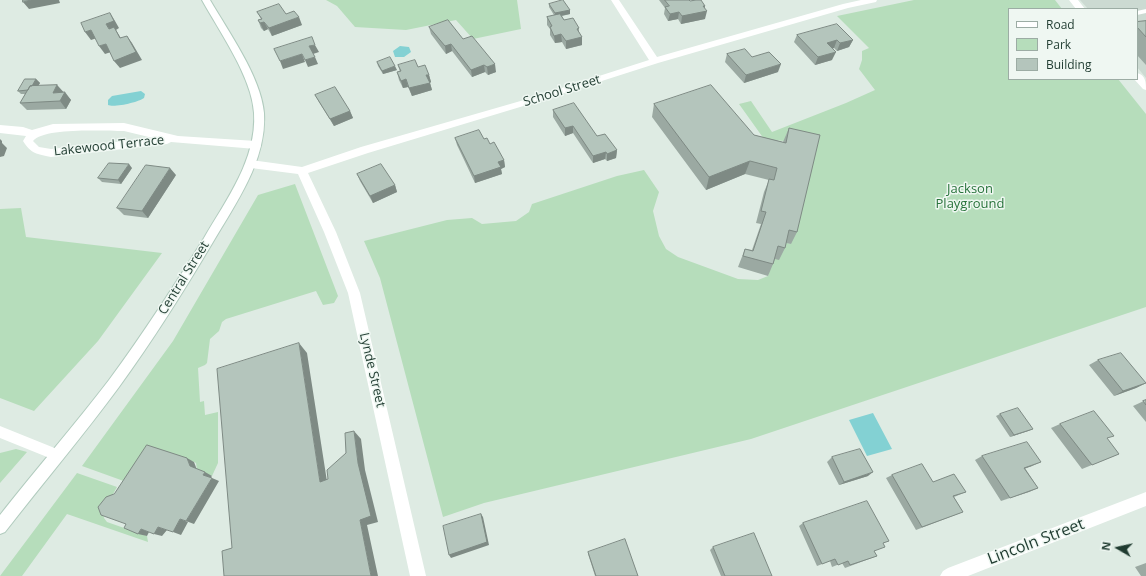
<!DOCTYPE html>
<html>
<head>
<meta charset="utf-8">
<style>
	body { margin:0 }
	#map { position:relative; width:1146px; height:576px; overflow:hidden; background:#deebe3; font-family:"Open Sans",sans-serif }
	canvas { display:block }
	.legend { position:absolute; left:1008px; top:8px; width:130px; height:72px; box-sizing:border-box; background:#eff7f2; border:1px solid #9caca4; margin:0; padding:5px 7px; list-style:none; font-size:12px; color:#1f3b30 }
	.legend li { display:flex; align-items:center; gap:8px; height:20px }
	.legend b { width:20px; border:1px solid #9caca4 }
	.north { position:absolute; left:1098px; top:528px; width:40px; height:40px; -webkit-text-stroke:3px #eff7f2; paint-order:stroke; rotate:279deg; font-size:11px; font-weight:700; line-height:16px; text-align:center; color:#1f3b30 }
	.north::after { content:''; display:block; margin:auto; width:14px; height:18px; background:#1f3b30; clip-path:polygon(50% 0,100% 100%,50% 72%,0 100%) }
</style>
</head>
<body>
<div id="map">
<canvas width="1146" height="576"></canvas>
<ul class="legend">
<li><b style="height:5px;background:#fff"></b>Road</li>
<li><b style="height:11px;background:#b6ddbb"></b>Park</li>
<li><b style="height:11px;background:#b4c5bc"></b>Building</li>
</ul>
<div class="north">N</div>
</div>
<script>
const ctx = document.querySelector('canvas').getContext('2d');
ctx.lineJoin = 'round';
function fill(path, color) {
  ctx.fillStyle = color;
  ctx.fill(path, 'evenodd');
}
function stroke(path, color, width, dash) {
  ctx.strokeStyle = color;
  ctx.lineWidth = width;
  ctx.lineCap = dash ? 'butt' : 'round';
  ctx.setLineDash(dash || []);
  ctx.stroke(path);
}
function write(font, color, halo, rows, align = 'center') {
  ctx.font = font + ' "Open Sans",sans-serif';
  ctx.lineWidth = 3;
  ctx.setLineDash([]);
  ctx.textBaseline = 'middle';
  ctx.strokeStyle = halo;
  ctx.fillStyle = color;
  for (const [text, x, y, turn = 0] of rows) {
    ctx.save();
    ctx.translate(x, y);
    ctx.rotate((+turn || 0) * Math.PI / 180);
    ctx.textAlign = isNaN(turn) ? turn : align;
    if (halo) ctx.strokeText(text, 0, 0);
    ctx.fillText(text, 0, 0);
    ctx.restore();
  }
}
fill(new Path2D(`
	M1080 0H1146V78L1137 67V9H1088Z`), '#ccdad2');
fill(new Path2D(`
	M326 0H517L521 29 473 39 456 20 406 30 355 27 337 6Z
	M914 0H1055L1062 9H1009V79H1118L1146 114V307L751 439 484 503 443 517 380 278 364 241 447 220 472 218 482 224 516 221 529 212 532 204 617 176 644 170 659 192 653 211 659 236 666 249 678 257 738 279 758 280 768 276 772 258 783 242 791 244 784 141 764 139 739 104 751 101 772 132 846 103 875 90 859 69 862 60V51L869 48 837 16Z
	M295 184 338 296 334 303 323 305 316 291 226 319 222 322 219 331 210 339 207 363 205 365 198 368 200 402 204 401 205 415 218 412V463L212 476 197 470 196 463 192 461 132 484 82 466 173 341 258 195Z
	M21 208 26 237 162 253 98 341 34 411 0 398V209Z
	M16 449 27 452 0 483V453Z
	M77 473 117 487 103 512 104 518 107 522 147 536 148 542 67 514 22 576H0Z`), '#b6ddbb');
fill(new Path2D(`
	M400 46 409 47 411 52 404 57H395L393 51Z
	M141 91 145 94 144 98C139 102 114 108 108 105V100L112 96Z
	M873 413 892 449 867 456 849 420Z`), '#83d1d3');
const secondary = new Path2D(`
	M202 0H210C228 31 261 77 264 113 267 160 236 203 213 242 184 291 153 340 119 387 83 436 43 483 5 532L0 534V515C36 469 74 426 109 380 143 334 174 286 204 238 226 200 257 159 254 113 252 77 219 31 202 0Z`);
stroke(secondary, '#b1cbbe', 2);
fill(new Path2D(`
	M1146 9V13L1137 15V11Z
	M0 426 62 451 63 455 62 459 57 461 0 438Z`), '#fff');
fill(new Path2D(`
	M611 0H619L657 57 843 4 861 0H877L876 2 848 8 658 63 530 104 368 153 308 173 336 232 360 293 426 576H410L348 293 324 232 298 174 251 168 247 167 246 164 247 161 251 160 302 167 361 147 524 100 649 60Z
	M124 123 178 136 256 141 260 142 261 145 260 148 256 149 171 142 167 144 51 157C37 154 31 154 23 141L26 136 0 133V125L23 127 32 130 53 124ZM124 131 153 138 51 149 39 147 33 141C44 127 105 131 124 131Z
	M1146 492V506L968 576H940L943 571 948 568Z`), '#fff');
fill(new Path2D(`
	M1069 0H1078L1085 9H1076Z
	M1137 73C1146 75 1146 83 1146 90L1143 89 1134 79H1137Z`), '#fff');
fill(secondary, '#fff');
fill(new Path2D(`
	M659 0H689L690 1 705 6V19L681 24 678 19 668 21 664 14 665 8Z
	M549 4 570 10V14L562 16 564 20 579 28V32L582 37V45L566 49 562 42 555 43 550 35V29L547 25V17L554 15 549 7Z
	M257 12 286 14 302 25 272 36 268 29 264 31 261 28 258 20 261 19Z
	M1146 21V65L1137 55V22Z
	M429 27 463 39 496 72 488 75 485 72 472 77 452 51 446 54 431 34Z
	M797 35 853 40 849 47 837 51 834 48 832 49V60L815 65 794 42Z
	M727 54 752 57 778 72 744 83 725 62Z
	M377 62 397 70 383 74 378 66Z
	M398 65 418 67 429 75 431 82 430 83 432 90 412 96 408 87 403 88 399 80 397 72H400Z
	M36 79 40 83 38 86 57 85 71 100 66 109 27 110 20 103 25 94H21L18 91Z
	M315 95 350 111 353 118 334 126 319 102Z
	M654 104 754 135 783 142 789 128 797 232 791 244 786 243 785 248 779 260 775 259 773 264 768 276 738 267 745 249 752 250 761 224 756 223 764 192 769 180 745 174 706 190 652 117Z
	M553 110 597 136 617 150 616 158 607 161 605 159 593 163 573 133 565 136 553 117Z
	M455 138 484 139 490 144 504 160 505 167 501 169 502 174 475 183 457 145Z
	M132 168 121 184 102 182 98 178Z
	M357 174 395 185 397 192 373 203 360 181Z
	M176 175 148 218 124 215 117 208Z
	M1098 360 1146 383 1136 388 1114 396 1089 365Z
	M1146 400V422L1133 406Z
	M1000 414 1033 429 1028 431 1010 437 996 416Z
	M1060 424 1107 439 1119 454 1082 469 1051 428Z
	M982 456 1032 466 1025 468 1038 488 1001 501 975 460Z
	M832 457 868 476 839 485 827 462Z
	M892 475 933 482 966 492 954 497 963 512 916 530 886 478Z
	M803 523 889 541 883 543 874 551 877 556 845 568 842 563 832 567 830 561 817 566 799 526Z
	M713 547 772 576H721L710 550Z
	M588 552 638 576H595L588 554Z
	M1146 563V576H1141L1135 567Z`), '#9ba9a2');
fill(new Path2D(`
	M31 0H59L60 3 29 9 23 2Z
	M703 6H705L704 11H707L705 19 681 24 682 16Z
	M570 10V14L555 17V13Z
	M679 12 678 19 668 21 670 14Z
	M110 13 115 21 119 28 116 30 119 35 125 46 109 29 106 24Z
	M299 17 302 25 272 36 269 28Z
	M264 22 268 29 264 31 260 23Z
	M91 30 97 38 91 40 85 32Z
	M561 34 562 42 555 43 554 36Z
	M127 36 132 43 142 60 120 68 114 61Z
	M582 37V45L566 49V41Z
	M837 40 834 48 824 51 827 43Z
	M853 40 849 47 837 51 840 43Z
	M106 44 111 52 105 54 99 46Z
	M451 44 452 51 446 54 445 46Z
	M315 45 319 52 313 54 309 46Z
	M836 52 832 60 815 65 818 57Z
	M302 54 305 62 283 69 280 61Z
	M315 57 318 64 308 67 305 60Z
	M495 64 496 72 488 75 487 67Z
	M781 64 778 72 744 83 746 75Z
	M484 65 485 72 472 77 471 70Z
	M395 66 397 70 383 74 382 71Z
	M426 75H429L431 82 428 83Z
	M36 79 40 83 33 94 30 90Z
	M406 79 408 87 403 88 401 81Z
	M430 83 432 90 412 96 409 88Z
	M57 85 64 93H53Z
	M65 92 71 100 66 109 60 101Z
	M350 111 353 118 334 126 330 119Z
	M573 126V133L565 136V128Z
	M0 139 2 141V143L7 148 4 156 0 157Z
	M617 150 616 158 607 161V154Z
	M606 152 605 159 593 163V156Z
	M504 160 505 167 501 169 502 174 475 183 474 176 498 162Z
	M750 161 745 174 706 190 709 177Z
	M129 164 132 168 121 184 118 180Z
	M170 168 176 175 148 218 142 211Z
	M395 185 397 192 373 203 370 196Z
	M299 343 307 353 328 488 320 482Z
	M1146 383 1136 388 1114 396 1123 391Z
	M1033 429 1028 431 1010 437 1014 435Z
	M354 431 361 439 365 470 378 522 367 525 378 576H371L360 520 358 463Z
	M187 458 194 462 197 470 190 466Z
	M1041 462 1032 466 1016 472 1024 468Z
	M205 472 212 476 210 478 203 475Z
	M873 472 868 476 839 485 844 482Z
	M212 478 219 481 194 524 186 521Z
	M1038 488 1029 492 1001 501 1010 498Z
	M481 514 483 517 489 545 451 558 449 555Z
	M180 519 188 522 181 535 173 532Z
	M158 527 167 530 162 536 154 534Z
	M141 529 149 532 147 536 138 534Z`), '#7e8a84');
const building = new Path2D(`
	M23 0H31L23 2Z
	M563 0 570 10 555 13 549 4Z
	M665 0H689L690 1 696 0H701L705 6H703L707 11 682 16 679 12 670 14 665 7 669 6Z
	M279 4 286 14 294 11 299 17 269 28 264 22 260 23 258 20 262 19 257 12Z
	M110 13 114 21 106 24 109 29 114 27 120 38 127 36 136 52 114 61 106 44 99 46 91 30 85 32 81 23Z
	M560 14 564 20 573 18 579 28 577 29 582 37 566 41 561 34 554 36 550 27 552 26 547 17Z
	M448 20 463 39 472 36 495 64 487 67 484 65 471 70 451 44 445 46 429 27Z
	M1146 21V37L1137 27V22Z
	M837 24 853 40 840 43 837 40 827 43 836 52 818 57 797 35Z
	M312 37 315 45 309 46 315 57 305 60 302 54 280 61 274 49Z
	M745 49 752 57 769 52 781 64 746 75 727 54Z
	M390 57 395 66 382 71 377 62Z
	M415 60 418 67 425 65 429 75H426L430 83 409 88 406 79 401 81 397 72 401 71 398 65Z
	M25 79H36L32 86H30L28 90 18 91Z
	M57 85 53 93 65 92 60 101 20 103 30 86Z
	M711 85 754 135 786 143 789 128 820 135 797 232 789 230 785 248 778 246 773 264 743 256 745 249 753 251 766 212 761 211 769 179 774 180 777 168 750 161 709 177 654 104Z
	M335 87 350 111 330 119 315 95Z
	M574 103 597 136 605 134 617 150 607 154 606 152 593 156 573 126 565 128 553 110Z
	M479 130 484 139 487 138 490 144 494 142 504 160 498 162 501 167 474 176 455 138Z
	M109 163 129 164 118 180 98 178Z
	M381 164 395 185 370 196 357 174Z
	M146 165 170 168 142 211 117 208Z
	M299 343 320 482 328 479 327 470 346 453 345 433 354 431 358 463 371 516 360 520 371 576H224L222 551 232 548 217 369Z
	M1121 353 1146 383 1123 391 1098 360Z
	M1146 400V405L1143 401Z
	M1018 408 1033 429 1014 435 1000 414Z
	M1094 411 1114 436 1107 438 1119 454 1092 465 1060 424Z
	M1027 442 1041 462 1024 468 1038 488 1010 498 982 456Z
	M147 445 187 458 190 466 205 472 203 475 212 478 186 521 180 519 173 532 158 527 154 534 141 529 138 534 124 528 126 524 101 515 98 507 106 497 114 494Z
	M860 449 873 472 844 482 832 457Z
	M922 464 933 482 954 474 966 492 953 496 963 512 922 527 892 475Z
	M867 501 889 541 883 543 885 547 874 551 877 556 850 565 848 561 838 565 835 559 822 564 803 523Z
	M481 514 487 542 449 555 443 526Z
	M754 533 772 576H725L713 547Z
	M625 539 638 576H596L588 552Z`);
fill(building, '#b4c5bc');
stroke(building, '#7e8a84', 1);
write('13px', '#1f3b30', '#eff7f2', [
	["School Street",562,91,-17],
	["Lakewood Terrace",109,146,-6],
	["Central Street",184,278,-58],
	["Lynde Street",372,370,77]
]);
write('13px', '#28733b', '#eff7f2', [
	["Jackson",970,189],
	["Playground",970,204]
]);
write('16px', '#1f3b30', '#eff7f2', [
	["Lincoln Street",1036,542,-21]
]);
</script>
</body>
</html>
